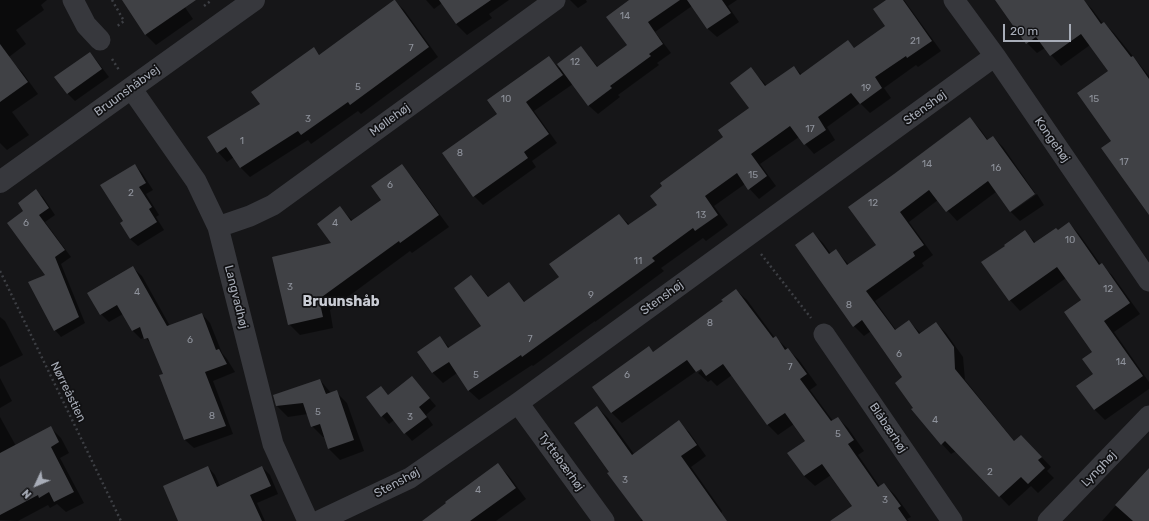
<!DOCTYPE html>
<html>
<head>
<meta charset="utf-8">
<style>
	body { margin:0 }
	#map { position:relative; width:1149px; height:521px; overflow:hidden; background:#161618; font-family:Rubik,sans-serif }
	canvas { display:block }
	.north { position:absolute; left:16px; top:465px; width:40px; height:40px; -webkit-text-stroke:3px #111113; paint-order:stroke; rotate:226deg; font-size:11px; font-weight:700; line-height:16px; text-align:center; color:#a8adb8 }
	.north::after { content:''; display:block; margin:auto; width:14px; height:18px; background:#a8adb8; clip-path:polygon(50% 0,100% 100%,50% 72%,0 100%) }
	.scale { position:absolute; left:1003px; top:24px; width:68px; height:18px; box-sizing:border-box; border:2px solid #a8adb8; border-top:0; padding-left:5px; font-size:12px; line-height:14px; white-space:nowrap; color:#a8adb8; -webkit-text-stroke:3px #111113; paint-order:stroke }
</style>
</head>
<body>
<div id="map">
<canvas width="1149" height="521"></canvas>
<div class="north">N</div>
<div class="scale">20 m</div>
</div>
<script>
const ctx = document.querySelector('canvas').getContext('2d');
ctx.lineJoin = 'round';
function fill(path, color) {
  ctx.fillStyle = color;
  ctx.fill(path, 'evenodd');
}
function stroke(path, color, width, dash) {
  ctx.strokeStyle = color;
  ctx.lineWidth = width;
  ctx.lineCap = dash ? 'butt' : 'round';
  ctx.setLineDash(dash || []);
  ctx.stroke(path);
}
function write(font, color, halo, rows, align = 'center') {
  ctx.font = font + ' Rubik,sans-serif';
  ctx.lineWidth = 3.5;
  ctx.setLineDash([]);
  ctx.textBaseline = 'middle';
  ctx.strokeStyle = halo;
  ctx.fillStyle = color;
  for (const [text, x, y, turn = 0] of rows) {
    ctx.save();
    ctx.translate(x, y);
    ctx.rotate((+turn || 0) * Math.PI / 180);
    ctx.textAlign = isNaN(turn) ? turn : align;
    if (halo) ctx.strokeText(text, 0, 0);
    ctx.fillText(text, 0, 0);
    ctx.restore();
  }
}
fill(new Path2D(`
	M0 0H47L41 5 44 10 16 30 26 44 9 57 0 48Z
	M123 0H180L193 19 156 45 145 34Z
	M426 0H509L489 14 492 18 467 35 456 24 442 3 434 9Z
	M570 0H586L587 2 578 8Z
	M635 0H737L728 6 739 22 717 37 708 29 692 6 655 32 671 53 657 63 659 65 618 95 620 97 598 114 589 106 573 84 534 111 557 143 532 161 536 167 483 205 474 196 499 114 549 57 559 68 581 47 598 67 628 45Z
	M888 0H904L941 51 918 67 916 65 884 88 891 98 870 113 860 103 827 127 835 140 814 154 799 137 760 164 776 186 759 199 745 184 714 206 728 225 706 241 703 238 661 268 664 271 595 322V321L533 366 532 365 479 400 469 391 457 373 443 383 433 373 419 352 440 338 450 348 483 326 471 276 489 297 509 283 525 302 560 277 619 215 630 225 658 206 725 138 750 108 751 69 767 86 794 67 802 75 848 42 855 49 887 27Z
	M997 0H1083L1092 9 1103 24 1104 23 1114 33 1149 76V214L1112 141 1109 71 1090 45 1061 66 1045 48 1037 53 1027 43Z
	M395 1 404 10 438 57 361 114 358 111 311 144 308 140 250 177 240 167 234 157 227 162 218 152 208 137 261 104 314 49 320 55Z
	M90 53 97 61 109 77 75 101 68 94 56 77Z
	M11 61 22 72 38 94 12 112 29 135 7 150 0 143V70Z
	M970 119 980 129 988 140 993 137 1003 147 1035 193 1011 210V212L996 192 957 221 938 200 909 222 933 255 922 263 924 266 875 301 896 330 909 321 921 334 936 323 946 333 963 357 965 380 1015 442 1031 446 1051 467 1047 471 1054 478 1038 493 1031 486 1009 506 956 451 951 454 942 444 914 408 904 377 871 331 864 336 854 326 813 233 823 243 831 254 836 250 849 265 877 245 850 207Z
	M135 165 142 173 153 190 146 194 159 215 156 217 164 230 138 246 130 239 124 222Z
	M401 166 412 177 449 227 412 253 410 251 330 310 333 328 300 335 289 324 332 243 340 208 353 221 382 200Z
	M36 191 43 197 55 215 45 222 71 257 61 264 85 323 61 337 55 330 47 276 25 212Z
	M1037 194 1044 205 1020 221 1011 212Z
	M1069 223 1079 234 1101 265 1112 275 1140 314 1114 332 1149 382V389L1105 420 1095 410 1078 386 1095 374 1094 352 1082 301 1066 278 1020 311 1010 300 1025 232 1036 243 1058 231Z
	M133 268 142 276 170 326 202 314 210 323 222 353 227 359 235 372 213 381 233 434 194 448 185 440 161 376 164 374 153 346 145 337 141 339 133 331 123 314 109 322 101 314Z
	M736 290 747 300 775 338H776L799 360 817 385 810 390 833 421 838 418 848 428 864 451 858 455 880 487 884 484 895 495 911 517 907 519 909 521H838L853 506 831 475 815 486 804 476 789 454 806 441 794 424 778 435 768 425 732 375 717 386 711 380 708 382 698 373 705 367 704 366 622 423 612 413 594 387 649 348 654 353 724 301Z
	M0 317 5 321 23 355 0 367Z
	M0 378 12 401 0 408Z
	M412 378 436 406 426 415 433 425 412 441 394 420 389 424 382 416 368 397 381 387 389 396Z
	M320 380 331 393 336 392 347 403 364 451 340 460 329 449 325 437H323L312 426 308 414 288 417 277 406Z
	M597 407 608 418 634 454 678 422 689 432 706 456 691 467 722 511 719 521H640L642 519 611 472Z
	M0 417 16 446 51 428 61 438 69 453 60 458 84 503 66 512 57 504 50 508 48 505 18 521 0 520Z
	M498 465 509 476 526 499 496 521H445L447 504Z
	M208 467 215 475 220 486 262 467 270 475 278 494 257 503 265 521H182Z
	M1149 468V521H1102Z`), '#0007');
fill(new Path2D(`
	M122 0H196L145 35Z
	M394 0H395L429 47 350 105 348 102 301 135 298 131 240 168 226 147 217 153 207 137 260 104 251 92 314 47 319 55Z
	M439 0H491L456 24Z
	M629 0H680L648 22 663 44 649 54 651 56 610 86 612 88 588 106 557 64 581 46 597 67 627 45 606 17Z
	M687 0H722L731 13 707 29Z
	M886 0H903L932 41 907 58 906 56 875 77 882 88 860 104 851 93 818 117 826 130 804 145 790 126 751 154 767 176 748 190 737 173 705 196 718 215 695 231 693 228 652 258 655 261 601 300 522 357 521 355 468 391 449 362 432 373 417 352 440 336 448 348 481 326 454 288 471 275 488 297 509 282 524 302 559 277 549 264 619 214 628 225 657 205 650 196 662 186 660 183 723 137 718 130 749 108 730 83 751 67 765 86 794 66 800 75 848 40 854 48 885 26 873 9Z
	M995 0H1084L1101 24 1104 22 1131 57 1133 56 1149 79V215L1101 148 1111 141 1077 93 1108 71 1081 34 1050 56 1036 37 1026 44Z
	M0 44 28 82 0 102Z
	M90 52 102 69 67 94 54 77Z
	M549 56 563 75 526 102 549 134 524 152 528 158 473 197 442 153 497 114 487 100Z
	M970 117 987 140 993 136 1035 194 1010 212 988 181 946 212 929 190 900 212 924 245 913 252 915 256 866 291 895 330 909 320 919 334 936 322 954 347 955 369 1014 441 1021 435 1042 457 1038 460 1045 468 1028 484 1021 477 999 497 945 441 941 445 911 409 913 408 895 383 902 377 862 320 853 327 795 245 813 232 829 254 836 249 847 265 876 245 848 207 894 174Z
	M135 164 146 183 139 187 152 207 149 209 157 222 130 239 120 223 123 221 100 185Z
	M402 164 439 215 400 243 399 241 319 299 323 317 288 325 272 257 331 243 317 224 340 206 351 221 381 200 371 186Z
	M36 189 49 208 39 215 65 250 55 257 79 317 54 331 28 282 45 275 7 223 23 211 18 203Z
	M1069 222 1099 265 1102 263 1130 303 1104 321 1143 376 1094 410 1076 386 1093 374 1082 359 1092 352 1064 312 1081 300 1057 267 1009 301 981 262 1005 246 1004 245 1025 230 1034 243 1056 228 1058 230Z
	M133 266 167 326 202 313 216 350 219 349 227 364 205 372 226 426 184 440 159 375 163 374 148 338 144 339 140 327 132 331 117 305 100 315 87 293Z
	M736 289 773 338 776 336 785 350 788 348 807 374 800 379 831 421 838 417 854 440 848 444 878 487 884 483 901 506 898 508 907 521H830L852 506 822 464 804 476 787 453 805 441 785 413 767 425 723 364 706 376 701 369 696 372 687 360 611 413 592 387 649 346 653 352 723 301 721 300Z
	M412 376 430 398 419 407 427 417 404 434 387 412 381 417 366 397 381 386 388 395Z
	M320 379 326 394 337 390 354 440 328 449 320 424 311 427 303 403 276 406 273 395Z
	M597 406 632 455 679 420 697 445 681 456 727 521H643L607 473 609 472 574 423Z
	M51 426 59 442 51 447 74 492 54 502 49 492 39 498 38 495 0 515V453Z
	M498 463 516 488 470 521H422L446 503 445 502Z
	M208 466 217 487 262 466 271 486 250 495 262 521H178L163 486Z
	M1149 468V521H1133L1115 505Z`), '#404145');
stroke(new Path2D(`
	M112 0 124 21 116 27
	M204 6 212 0
	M112 59 119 70
	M761 254 811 318
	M0 271 121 521`), '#3d3f44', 2.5, [2, 3]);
stroke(new Path2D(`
	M73 0 86 25 100 40
	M954 0 995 56 1149 281
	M131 88 196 181 218 227 273 444 308 521
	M218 227 250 216 273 205 555 0
	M824 334 952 521
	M518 403 604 521
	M319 521 410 478 518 403 995 56
	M1048 521 1149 416`), '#37383d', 21);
stroke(new Path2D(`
	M0 182 254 0`), '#37383d', 22);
write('10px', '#8e929b', null, [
	["14",625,16],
	["21",915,41],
	["7",411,48],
	["12",575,62],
	["5",358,87],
	["19",866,88],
	["10",506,99],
	["15",1094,99],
	["3",308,119],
	["17",810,129],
	["1",242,141],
	["8",460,153],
	["17",1124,162],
	["14",927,164],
	["16",996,168],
	["15",753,175],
	["6",390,185],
	["2",131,193],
	["12",873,203],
	["13",701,215],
	["6",26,223],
	["4",335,223],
	["10",1070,240],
	["11",638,261],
	["3",290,287],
	["12",1108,289],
	["4",137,292],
	["9",591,295],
	["8",849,305],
	["8",710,323],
	["7",530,339],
	["6",190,340],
	["6",899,354],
	["14",1121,362],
	["7",790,367],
	["5",476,375],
	["6",627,375],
	["5",318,412],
	["8",212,416],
	["3",410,417],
	["4",935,420],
	["5",838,434],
	["2",990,472],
	["3",625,480],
	["4",478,490],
	["3",885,500]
]);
write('12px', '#a8adb8', '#111113', [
	["Bruunshåbvej",127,91,-36],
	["Stenshøj",925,108,-36],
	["Møllehøj",390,120,-36],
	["Kongehøj",1052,140,55],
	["Langvadhøj",236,297,76],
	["Stenshøj",662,298,-36],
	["Nørreåstien",68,392,64],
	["Blåbærhøj",888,428,56],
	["Tyttebærhøj",561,462,54],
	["Lynghøj",1099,469,-46],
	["Stenshøj",397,483,-28]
]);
write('bold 14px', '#c9ccd4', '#111113', [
	["Bruunshåb",341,302]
]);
</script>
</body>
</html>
